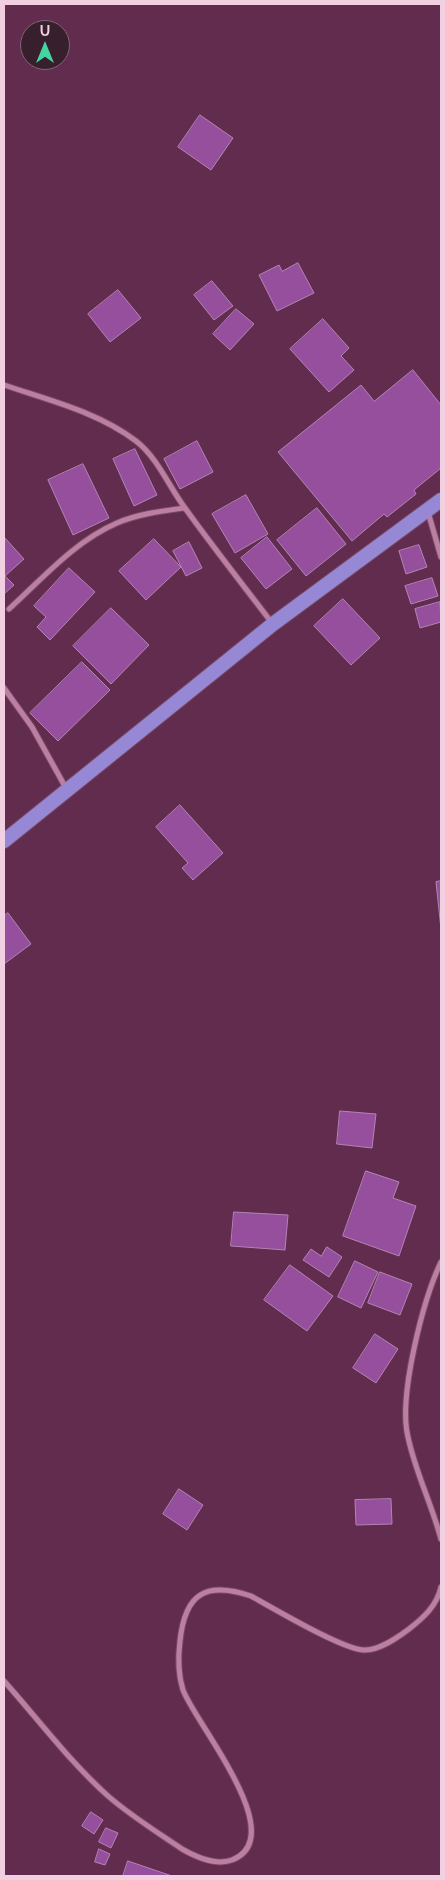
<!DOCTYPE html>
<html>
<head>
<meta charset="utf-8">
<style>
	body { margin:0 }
	#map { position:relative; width:445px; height:1880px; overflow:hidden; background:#612c4d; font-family:Raleway,sans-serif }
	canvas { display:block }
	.frame { position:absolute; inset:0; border:5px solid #f1d0e2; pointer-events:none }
	.north { position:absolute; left:20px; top:20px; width:50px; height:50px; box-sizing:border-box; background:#371f2d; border:1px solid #816675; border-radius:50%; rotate:0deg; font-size:14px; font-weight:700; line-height:20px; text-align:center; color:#f1d0e2 }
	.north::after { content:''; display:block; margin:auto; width:18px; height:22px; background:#45d49f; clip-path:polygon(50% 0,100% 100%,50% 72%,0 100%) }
</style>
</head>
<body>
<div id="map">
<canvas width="445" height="1880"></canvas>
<div class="frame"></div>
<div class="north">U</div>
</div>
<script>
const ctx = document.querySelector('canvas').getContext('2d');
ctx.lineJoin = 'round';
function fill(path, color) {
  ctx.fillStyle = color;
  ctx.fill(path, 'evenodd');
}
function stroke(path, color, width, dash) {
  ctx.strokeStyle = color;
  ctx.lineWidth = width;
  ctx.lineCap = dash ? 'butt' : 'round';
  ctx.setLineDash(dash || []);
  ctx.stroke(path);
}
const building = new Path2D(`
	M200 115 233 138 211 170 178 147Z
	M298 263 314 293 277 311 259 275 279 265 282 271Z
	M212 281 233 306 214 320 194 295Z
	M118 290 141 318 110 342 88 314Z
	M236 309 254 324 230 350 213 334Z
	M323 319 349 348 341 356 354 370 329 392 290 349Z
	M413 370 441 405V468L414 490 416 494 387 517 384 514 352 541 278 452 361 385 374 401Z
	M197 441 213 472 180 489 164 459Z
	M135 449 157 495 134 506 113 459Z
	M83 464 109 518 73 535 48 480Z
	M246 495 268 534 235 553 212 514Z
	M317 508 346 544 306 576 277 540Z
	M267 537 292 569 266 589 241 558Z
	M5 538 24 559 5 576 14 585 4 594Z
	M154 539 181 567 146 600 119 571Z
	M189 542 202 568 186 576 173 551Z
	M419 545 427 567 406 574 399 551Z
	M69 568 95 592 50 640 37 627 46 617 34 606Z
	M432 578 438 596 411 604 405 586Z
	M343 599 380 638 351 665 314 626Z
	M440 602 441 622 420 628 415 609Z
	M111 608 149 645 111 684 73 646Z
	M82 662 110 690 58 741 30 713Z
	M180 805 223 853 193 880 182 868 188 863 156 827Z
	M441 881V929L436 882Z
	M8 913 31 944 4 964V916Z
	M340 1111 376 1114 372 1148 337 1144Z
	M366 1171 399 1182 393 1198 416 1206 399 1256 343 1236Z
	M234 1212 288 1215 285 1250 231 1246Z
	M327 1247 342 1257 329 1277 303 1260 311 1249 321 1256Z
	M355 1261 378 1272 361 1308 338 1297Z
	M290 1265 333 1296 307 1331 264 1300Z
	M380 1272 412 1284 400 1315 368 1303Z
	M375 1334 398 1349 376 1383 353 1368Z
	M179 1489 203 1505 187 1530 163 1514Z
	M391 1499 392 1524 356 1525 355 1500Z
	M91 1812 103 1820 94 1834 82 1826Z
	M106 1828 118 1833 111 1848 99 1842Z
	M99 1849 110 1854 105 1865 95 1862Z
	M128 1861 172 1876H123Z`);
fill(building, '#964f9d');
stroke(building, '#b384b6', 1);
const minor = new Path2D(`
	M4 385C48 400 98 412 136 441 158 458 169 487 185 508 213 547 243 585 272 623
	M428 512 441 557
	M9 609C42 579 75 541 117 523 138 514 162 511 184 508
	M4 688 32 727 67 790
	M441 1262C423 1300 398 1397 408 1437 415 1471 432 1505 441 1539
	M4 1681C38 1719 70 1762 108 1796 131 1816 157 1832 182 1849 196 1857 216 1866 232 1860 292 1837 195 1723 183 1690 178 1674 178 1657 180 1641 185 1593 206 1581 251 1596 273 1608 345 1651 365 1650 380 1650 397 1638 409 1629 423 1618 437 1606 441 1587`);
const trunk = new Path2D(`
	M4 841 273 624 441 500`);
stroke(minor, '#784a67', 7);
stroke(trunk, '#784a67', 16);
stroke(minor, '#bc7fa2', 5);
stroke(trunk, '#9688d4', 14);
</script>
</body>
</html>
